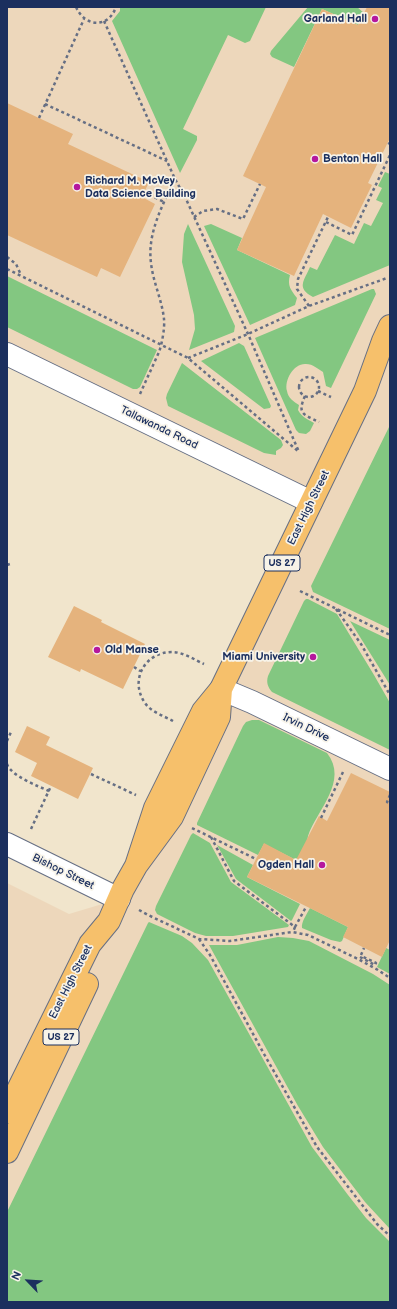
<!DOCTYPE html>
<html>
<head>
<meta charset="utf-8">
<style>
	body { margin:0 }
	#map { position:relative; width:397px; height:1309px; overflow:hidden; background:#f1e5cc; font-family:"Balsamiq Sans",sans-serif }
	canvas { display:block }
	.frame { position:absolute; inset:0; border:8px solid #1b2f5e; pointer-events:none }
	.north { position:absolute; left:8px; top:1261px; width:40px; height:40px; -webkit-text-stroke:3px #f7f3e8; paint-order:stroke; rotate:295deg; font-size:11px; font-weight:700; line-height:16px; text-align:center; color:#1b2f5e }
	.north::after { content:''; display:block; margin:auto; width:14px; height:18px; background:#1b2f5e; clip-path:polygon(50% 0,100% 100%,50% 72%,0 100%) }
</style>
</head>
<body>
<div id="map">
<canvas width="397" height="1309"></canvas>
<div class="frame"></div>
<div class="north">N</div>
</div>
<script>
const ctx = document.querySelector('canvas').getContext('2d');
ctx.lineJoin = 'round';
function fill(path, color) {
  ctx.fillStyle = color;
  ctx.fill(path, 'evenodd');
}
function stroke(path, color, width, dash) {
  ctx.strokeStyle = color;
  ctx.lineWidth = width;
  ctx.lineCap = dash ? 'butt' : 'round';
  ctx.setLineDash(dash || []);
  ctx.stroke(path);
}
function write(font, color, halo, rows, align = 'center') {
  ctx.font = font + ' "Balsamiq Sans",sans-serif';
  ctx.lineWidth = 3.5;
  ctx.setLineDash([]);
  ctx.textBaseline = 'middle';
  ctx.strokeStyle = halo;
  ctx.fillStyle = color;
  for (const [text, x, y, turn = 0] of rows) {
    ctx.save();
    ctx.translate(x, y);
    ctx.rotate((+turn || 0) * Math.PI / 180);
    ctx.textAlign = isNaN(turn) ? turn : align;
    if (halo) ctx.strokeText(text, 0, 0);
    ctx.fillText(text, 0, 0);
    ctx.restore();
  }
}
fill(new Path2D(`
	M7 7H390V1302H7V883L69 914 119 899 310 501 7 354Z`), '#edd7bb');
fill(new Path2D(`
	M120 7H266L250 41 245 43 228 35 183 129 197 136V140L180 173 112 21 120 11Z
	M308 7H357L364 13 358 25 322 9 294 67 272 57 270 54 271 51Z
	M385 172 390 174V265L313 297C296 288 304 281 310 267L317 270 335 235 354 244 364 223 371 226 383 203 376 200 382 188 378 186Z
	M188 224 235 326 234 332 189 350 195 329 194 315 182 262 184 234Z
	M211 224 242 238 237 250 290 275C287 286 291 290 297 298L295 305 250 325 204 226Z
	M7 276 157 350 140 387 137 389H133L7 327Z
	M372 289H374L376 294 331 388 326 386 323 372C318 369 313 364 306 364 294 363 284 380 287 391 288 398 294 402 299 405L298 410C302 417 307 419 314 423L310 431 306 434 299 433 296 430 255 338Z
	M239 343 244 346 271 406 270 408 264 409 201 361Z
	M182 363 281 440 283 445 281 448 276 451V455L264 453 168 406 166 398 167 394Z
	M390 425V629L313 592 311 586Z
	M306 599H308L337 614 374 675 390 703V750L272 692C268 687 266 683 268 676L304 601Z
	M350 621 390 640V685Z
	M252 720H259L327 753C349 781 317 810 308 836 306 845 307 856 306 865L264 844 258 855 197 825V823L243 726 246 722Z
	M193 833 210 843 231 882 289 925 288 927 233 936H206L195 933 157 914 155 910 156 906 191 835Z
	M217 845 253 865 247 877 300 904 292 920 291 921 236 879Z
	M310 908 348 927 342 941 340 942 331 940 302 928C301 922 307 914 310 908Z
	M149 922 182 936 192 943 208 960 312 1147 348 1195 366 1218 390 1242V1302H7V1212L148 923Z
	M278 937 293 938 309 941 373 974 390 985V1229L365 1202 323 1147 298 1106 209 945H237Z
	M386 948 390 950V974L377 967Z`), '#83c781');
fill(new Path2D(`
	M367 7H390V138L368 183 372 185 351 228 323 214 294 276 237 250 266 187 243 176 322 9 358 25Z
	M7 103 73 134 68 144 149 182 142 197 155 204 120 277 101 268 97 277 7 235Z
	M74 606 102 620 101 622 145 644 123 689 81 669 80 672 48 657Z
	M27 726 50 737 46 745 93 768 78 799 31 776 37 763 15 752Z
	M351 773 390 792V940L382 957 343 937 348 927 247 877 264 843 296 860 319 816 327 821Z`), '#e5b37d');
const minor = new Path2D(`
	M221 689 252 702 390 769
	M7 844 119 899`);
const tertiary = new Path2D(`
	M7 354 311 502`);
const trunk = new Path2D(`
	M136 866 155 808 203 711 221 689 365 391 383 341 390 326
	M7 1112 90 944 109 921 123 889 136 866 172 817 219 717 221 689
	M7 1152 87 984`);
stroke(minor, '#666f84', 24);
stroke(tertiary, '#666f84', 24);
stroke(trunk, '#666f84', 24);
stroke(new Path2D(`
	M76 7C85 27 108 29 116 7
	M104 21 175 179 186 199 248 334 299 452
	M45 104 167 161
	M39 118 84 19
	M388 143 390 144
	M144 192 164 202
	M194 217 203 211 217 209 243 219 260 184
	M326 222 352 235 390 155
	M7 257 16 264 21 275
	M7 269 188 358 299 452
	M309 306 297 289 298 279 328 217
	M188 358 248 334 309 306 387 278
	M299 387a10 10 0 1 1 20 0a10 10 0 1 1-20 0Z
	M318 391 331 397
	M140 394 159 352C162 344 165 327 164 319 162 300 153 282 151 263 147 233 163 204 175 179
	M305 396C297 414 303 414 319 422
	M7 565 10 564
	M300 591 390 635
	M336 609 361 644 390 695
	M134 667 140 671
	M173 721C164 716 151 712 145 703 129 680 145 652 172 652 183 652 195 660 204 664
	M7 741 11 732
	M7 764C11 776 38 786 49 791
	M91 774 136 795
	M390 795 387 802 390 804
	M321 818 343 772
	M192 828 256 859
	M31 829 51 786
	M211 837 234 881 295 927 293 932
	M139 910 148 915 199 939 230 941 292 932 308 935 358 959 378 970 390 978
	M295 927 306 907
	M199 939 210 955 264 1054 317 1147 377 1224 390 1236
	M361 955 364 948
	M360 957 375 965 376 963 361 956`), '#666f84', 2.5, [3, 3]);
stroke(minor, '#fff', 22);
stroke(tertiary, '#fff', 22);
stroke(trunk, '#f6c06b', 22);
for (const [x, y, r, color] of [
	[375,19,4,"#b5179e"],
	[315,159,4,"#b5179e"],
	[77,187,4,"#b5179e"],
	[97,650,4,"#b5179e"],
	[313,657,4,"#b5179e"],
	[322,865,4,"#b5179e"]
]) {
  const dot = new Path2D();
  dot.arc(x, y, r, 0, 2 * Math.PI);
  ctx.fillStyle = color;
  ctx.fill(dot);
  stroke(dot, '#f7f3e8', 1.5);
}
for (const [x, y, w] of [
	[282,563,36],
	[61,1037,36]
]) {
  const box = new Path2D();
  box.roundRect(x - w / 2, y - 8, w, 16, 3);
  ctx.fillStyle = '#f7f3e8';
  ctx.fill(box);
  stroke(box, '#1b2f5e', 1);
}
write('bold 10px', '#1b2f5e', null, [
	["US 27",282,563],
	["US 27",61,1037]
]);
write('bold 11px', '#1b2f5e', '#f7f3e8', [
	["Garland Hall",367,19],
	["Benton Hall",323,159,"left"],
	["Richard M. McVey",85,181,"left"],
	["Data Science Building",85,194,"left"],
	["Old Manse",105,650,"left"],
	["Miami University",305,657],
	["Ogden Hall",314,865]
], 'right');
write('11px', '#1b2f5e', '#f7f3e8', [
	["Tallawanda Road",159,428,26],
	["East High Street",309,508,-64],
	["Irvin Drive",306,728,26],
	["Bishop Street",63,872,26],
	["East High Street",71,982,-63]
]);
</script>
</body>
</html>
